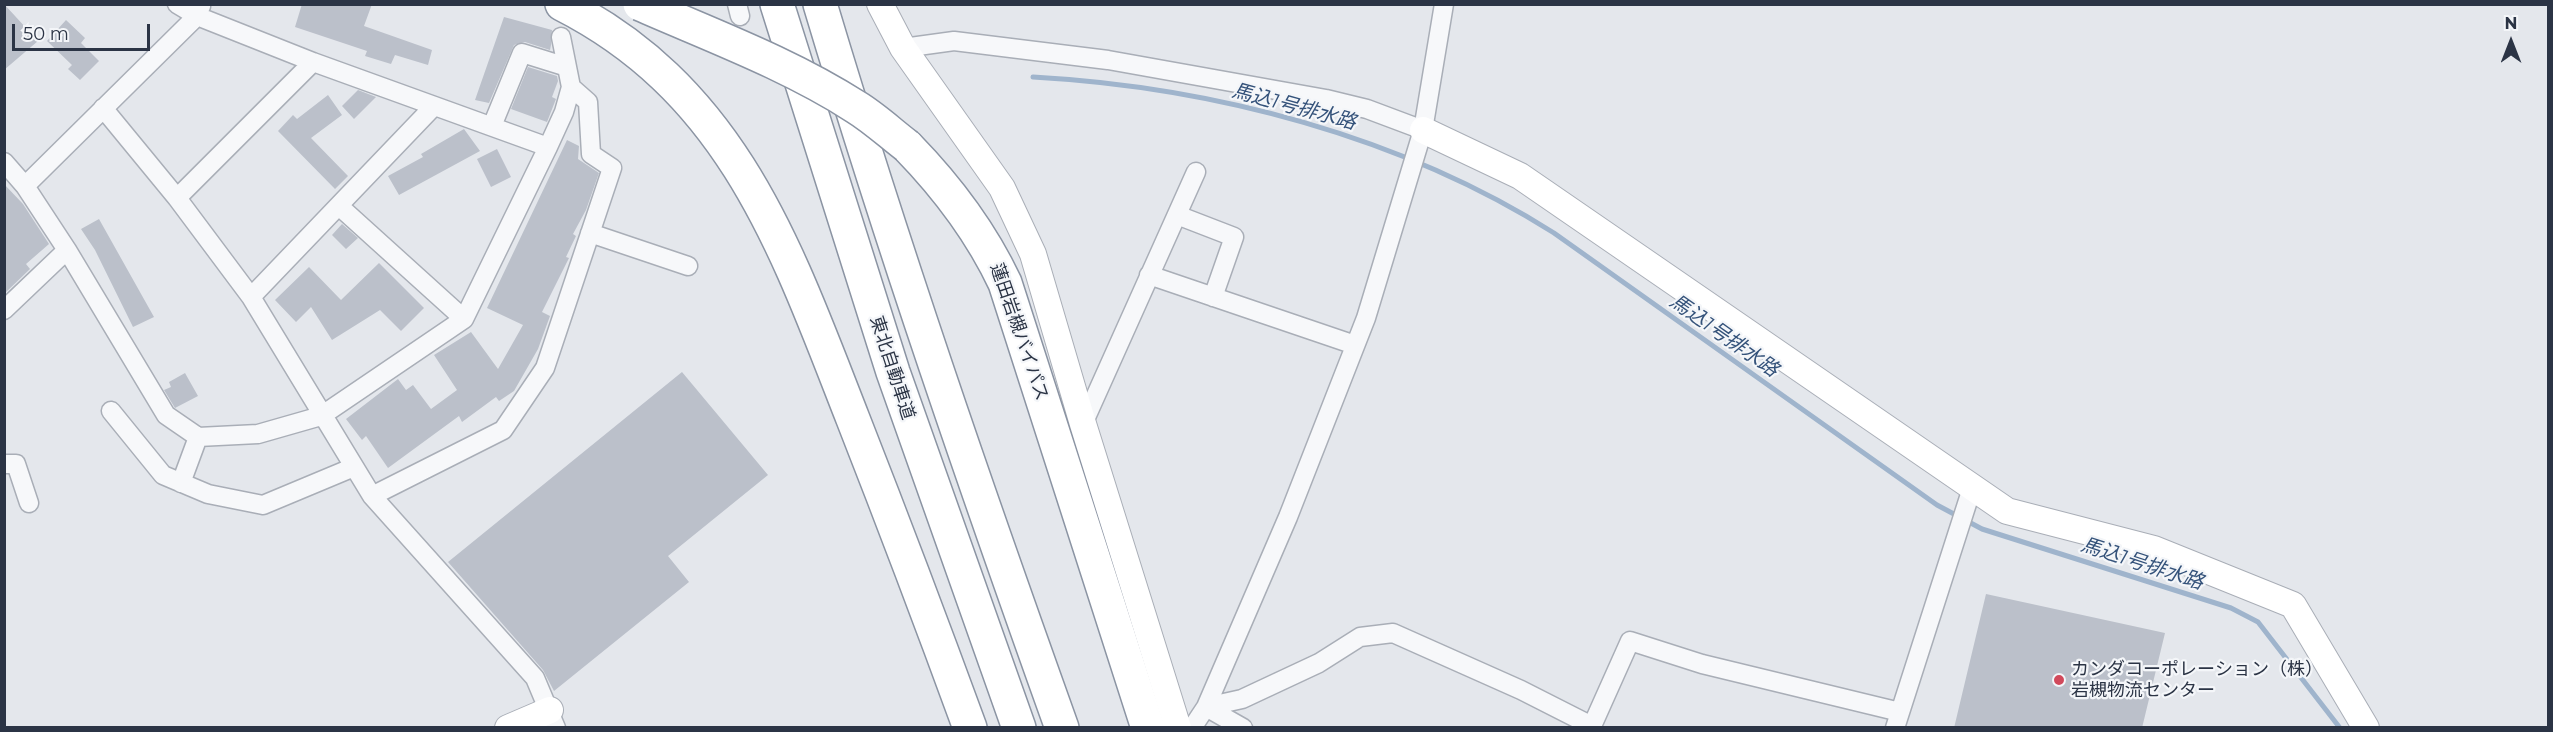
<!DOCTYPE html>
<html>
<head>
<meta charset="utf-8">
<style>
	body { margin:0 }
	#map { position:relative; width:2553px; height:732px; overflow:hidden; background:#e4e7ec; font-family:Montserrat,sans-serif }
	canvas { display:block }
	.frame { position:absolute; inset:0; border:6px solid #2b3445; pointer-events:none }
	.north { position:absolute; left:2481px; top:12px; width:60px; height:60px; -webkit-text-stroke:4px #f4f6f9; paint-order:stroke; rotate:0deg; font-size:16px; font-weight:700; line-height:24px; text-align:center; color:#2b3445 }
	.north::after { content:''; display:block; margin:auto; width:21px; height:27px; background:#2b3445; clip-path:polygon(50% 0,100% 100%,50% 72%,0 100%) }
	.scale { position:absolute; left:12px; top:24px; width:138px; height:27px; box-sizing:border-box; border:3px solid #2b3445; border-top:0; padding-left:8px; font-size:18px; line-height:21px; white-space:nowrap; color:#2b3445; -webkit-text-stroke:4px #f4f6f9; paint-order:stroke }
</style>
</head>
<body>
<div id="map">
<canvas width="2553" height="732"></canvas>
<div class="frame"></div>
<div class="north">N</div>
<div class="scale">50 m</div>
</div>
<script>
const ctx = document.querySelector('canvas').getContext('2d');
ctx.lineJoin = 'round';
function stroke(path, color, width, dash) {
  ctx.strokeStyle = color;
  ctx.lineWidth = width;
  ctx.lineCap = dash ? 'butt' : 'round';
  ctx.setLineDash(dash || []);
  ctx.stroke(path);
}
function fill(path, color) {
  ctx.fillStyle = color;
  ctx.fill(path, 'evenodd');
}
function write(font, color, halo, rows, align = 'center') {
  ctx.font = font + ' Montserrat,"Noto Sans JP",sans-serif';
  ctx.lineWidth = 4.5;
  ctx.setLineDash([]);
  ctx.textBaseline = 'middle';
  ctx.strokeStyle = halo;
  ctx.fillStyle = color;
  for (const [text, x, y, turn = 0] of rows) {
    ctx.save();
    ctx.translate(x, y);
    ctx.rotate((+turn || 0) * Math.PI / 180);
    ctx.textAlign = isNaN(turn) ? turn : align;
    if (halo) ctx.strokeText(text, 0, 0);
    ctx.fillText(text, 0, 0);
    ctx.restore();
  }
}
stroke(new Path2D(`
	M1033 77C1213 87 1401 136 1554 233L1937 505 1982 529 2231 608 2258 622 2340 728`), '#9fb4cc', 5);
fill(new Path2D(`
	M4 4 38 41 4 70Z
	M302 4H372L364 26 432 50 428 65 395 55 391 64 365 56 367 51 295 27Z
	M504 17 552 30 551 45 550 50 525 42 514 45 489 103 475 100Z
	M66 20 85 38 81 43 99 61 80 80 68 69 72 65 47 41Z
	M528 67 557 76 558 81 552 97 556 99 547 122 511 109Z
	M358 90 376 97 354 119 342 106Z
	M328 95 342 115 311 138 348 176 335 189 278 131 293 115 297 119Z
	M464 129 480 151 399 195 388 176 423 157 421 154Z
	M567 140 579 146 578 159 599 173 586 210 573 234 576 236 566 257 569 258 542 312 550 316 538 349 514 391 499 401 496 397 462 422 459 416 388 468 366 436 362 440 346 419 398 379 406 390 413 385 431 409 457 390 434 355 471 332 498 369 523 325 487 308Z
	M497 149 511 177 491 187 477 159Z
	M4 184 23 204 49 244 26 264 30 269 4 294Z
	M99 219 154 317 133 327 95 250 81 229Z
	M342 224 358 238 346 249 332 235Z
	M379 263 424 308 401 331 380 310 332 340 311 307 296 322 275 300 309 267 341 300Z
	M682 372 768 475 668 556 689 582 554 691 543 670 448 562Z
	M185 373 198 396 175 408 164 390 171 387 169 382Z
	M1986 594 2165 633 2142 728H1954Z`), '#bbc0ca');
const street = new Path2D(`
	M177 4 197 16 313 62 548 147
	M737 4 740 16
	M903 48 954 41 1108 60 1326 99 1367 109 1423 130
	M103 108 177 198 251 297 372 496 535 678 556 728
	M492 126 522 53 567 67
	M4 162 25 186 67 250 166 415 198 437 258 434 321 416 464 319 548 147 564 112 571 87
	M25 186 197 16 201 6
	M177 198 313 62
	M339 206 464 319
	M1177 215 1234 237 1213 297
	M590 233 688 266
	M1149 275 1355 345
	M251 297 434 106
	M4 310 67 250
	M111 411 163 475 208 494 263 505 354 467
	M1083 424 1196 172
	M4 464H16L29 503
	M181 483 198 437
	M372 496 503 430 545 368 612 168 591 154 588 102 571 87 561 37
	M1206 707 1242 699 1319 663 1360 637 1393 633 1521 690 1592 726 1630 641 1702 664 1900 712
	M1206 707 1243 728
	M1192 728 1206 707 1288 517 1366 318 1423 130 1444 4
	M1895 728 1973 485`);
const secondary = new Path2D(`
	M880 4 903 48 1002 188 1033 254 1083 424 1178 728
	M1423 130 1520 176 2007 511 2154 549 2293 605 2366 728
	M508 728 550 710`);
const highway = new Path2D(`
	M562 4C735 92 787 251 853 419 893 521 932 624 970 728
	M777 4 893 372 1019 728
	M820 4C893 248 976 488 1062 728
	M907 146C947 187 980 230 1005 283L1148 728`);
stroke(street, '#a9aeb7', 21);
stroke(secondary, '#a9aeb7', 28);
stroke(highway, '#8b94a3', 36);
stroke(street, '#f7f8fa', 18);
stroke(secondary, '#fff', 26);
stroke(highway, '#fff', 33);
const highwayBridge = new Path2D(`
	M640 4C713 36 789 64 856 107 874 118 890 133 907 146`);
stroke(highwayBridge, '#8b94a3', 36, []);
stroke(highwayBridge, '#fff', 33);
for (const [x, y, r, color] of [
	[2059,680,6,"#d1495b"]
]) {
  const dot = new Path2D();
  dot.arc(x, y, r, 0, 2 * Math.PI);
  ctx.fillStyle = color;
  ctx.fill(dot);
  stroke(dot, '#f4f6f9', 2);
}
write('18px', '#2b3445', '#f4f6f9', [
	["蓮田岩槻バイパス",1019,332,71],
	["東北自動車道",892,368,72]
]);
write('18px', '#2b3445', '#f4f6f9', [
	["カンダコーポレーション（株）",2071,670],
	["岩槻物流センター",2071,691]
], 'left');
write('italic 20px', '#34527a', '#f4f6f9', [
	["馬込1号排水路",1294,107,15],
	["馬込1号排水路",1724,336,35],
	["馬込1号排水路",2142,564,18]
]);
</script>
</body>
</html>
